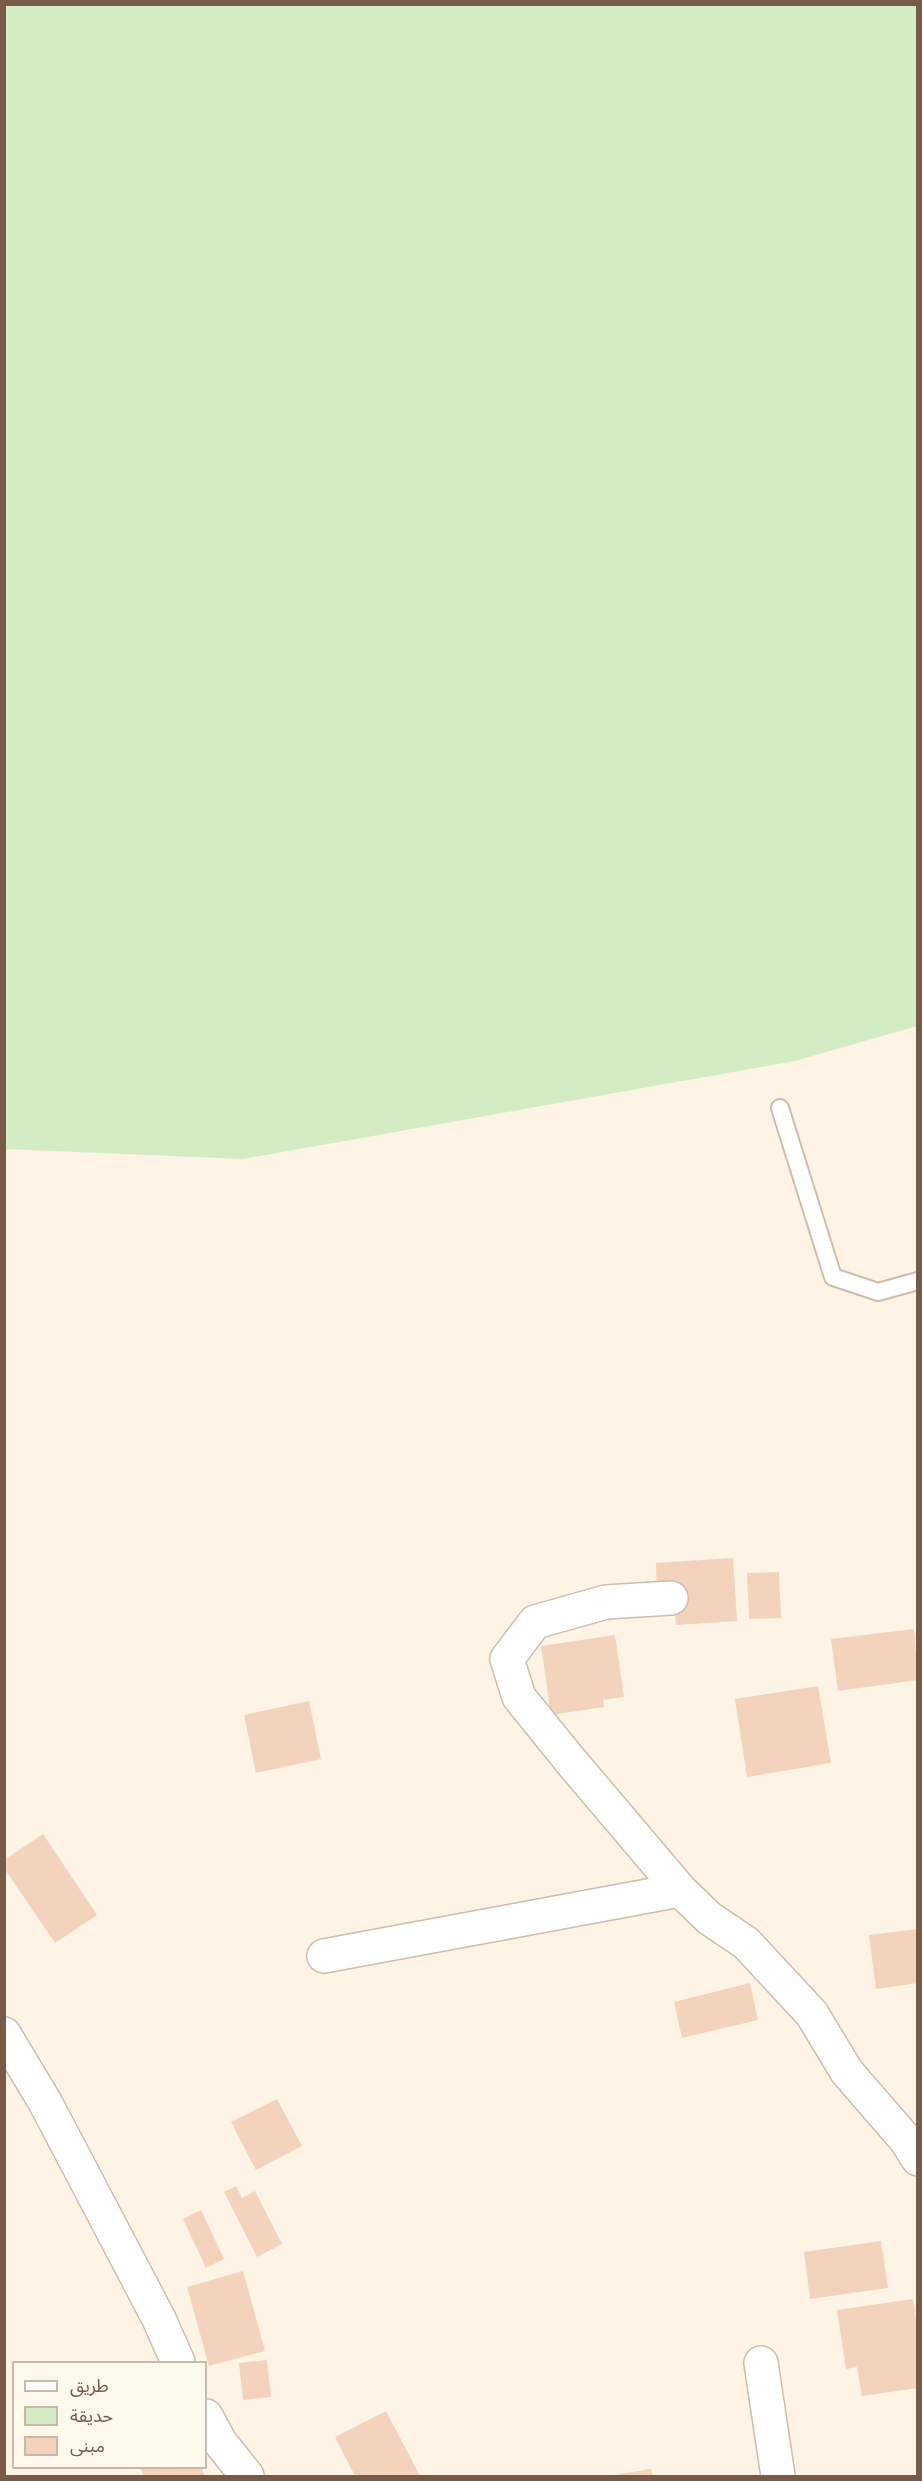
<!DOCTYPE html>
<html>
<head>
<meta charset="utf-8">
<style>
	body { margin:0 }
	#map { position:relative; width:922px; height:2481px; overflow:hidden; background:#fdf4e6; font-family:"Alegreya Sans","Noto Sans Arabic",sans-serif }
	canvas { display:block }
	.frame { position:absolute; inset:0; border:6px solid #785a49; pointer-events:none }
	.legend { position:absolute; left:12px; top:2361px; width:195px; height:108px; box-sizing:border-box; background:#fff8ed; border:2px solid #c9b9ab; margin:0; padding:8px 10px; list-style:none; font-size:18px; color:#785a49 }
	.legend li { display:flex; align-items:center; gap:12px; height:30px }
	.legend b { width:30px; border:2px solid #c9b9ab }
</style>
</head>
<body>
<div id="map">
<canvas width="922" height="2481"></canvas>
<div class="frame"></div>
<ul class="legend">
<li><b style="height:8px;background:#fff"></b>طريق</li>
<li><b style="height:16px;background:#d4ecc3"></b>حديقة</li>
<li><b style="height:16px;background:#f4d3bc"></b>مبنى</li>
</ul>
</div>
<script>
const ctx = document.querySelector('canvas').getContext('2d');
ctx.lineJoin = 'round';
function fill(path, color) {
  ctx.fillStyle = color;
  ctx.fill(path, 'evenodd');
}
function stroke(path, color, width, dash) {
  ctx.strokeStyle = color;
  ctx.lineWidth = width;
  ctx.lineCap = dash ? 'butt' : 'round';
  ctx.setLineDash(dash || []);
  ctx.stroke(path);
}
fill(new Path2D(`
	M5 4 917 5V1026L795 1061 243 1159 5 1149Z`), '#d4ecc3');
fill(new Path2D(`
	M733 1558 737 1621 676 1625 674 1594 657 1595 656 1563Z
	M779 1572 781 1618 749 1619 747 1573Z
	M914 1629 918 1680 838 1691 831 1639Z
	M615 1635 624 1697 603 1700 604 1707 551 1715 541 1646Z
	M818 1686 831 1763 747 1777 735 1699Z
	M309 1701 321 1759 256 1773 244 1715Z
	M43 1834 97 1915 55 1943 4 1868V1860Z
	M918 1929V1983L876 1989 869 1935Z
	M750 1983 758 2020 682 2038 674 2002Z
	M277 2099 302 2146 256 2170 231 2122Z
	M236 2186 242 2198 255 2191 282 2244 257 2257 224 2192Z
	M201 2210 224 2259 206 2268 183 2219Z
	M881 2241 888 2288 810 2299 804 2252Z
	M243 2271 265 2351 209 2366 187 2287Z
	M913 2299 918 2333V2388L862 2396 857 2367 846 2369 837 2310Z
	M267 2360 271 2397 243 2400 239 2363Z
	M386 2411 420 2476H355L335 2437Z
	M140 2468H201L205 2476H144Z
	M651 2469 653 2476H614V2475Z`), '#f4d3bc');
const lane = new Path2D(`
	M780 1108 833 1277 878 1292 918 1281`);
const street = new Path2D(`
	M671 1598 606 1602 535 1622 507 1659 519 1697 569 1759 680 1890 709 1918 746 1943 812 2014 847 2072 906 2140 918 2159
	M324 1956 680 1890
	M4 2034 45 2102 159 2319 178 2362
	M761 2363 778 2476
	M206 2416 220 2442 247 2476`);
stroke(lane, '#d0bcab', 20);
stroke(street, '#d0bcab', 36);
stroke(lane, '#fff', 16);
stroke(street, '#fff', 33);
</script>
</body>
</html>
